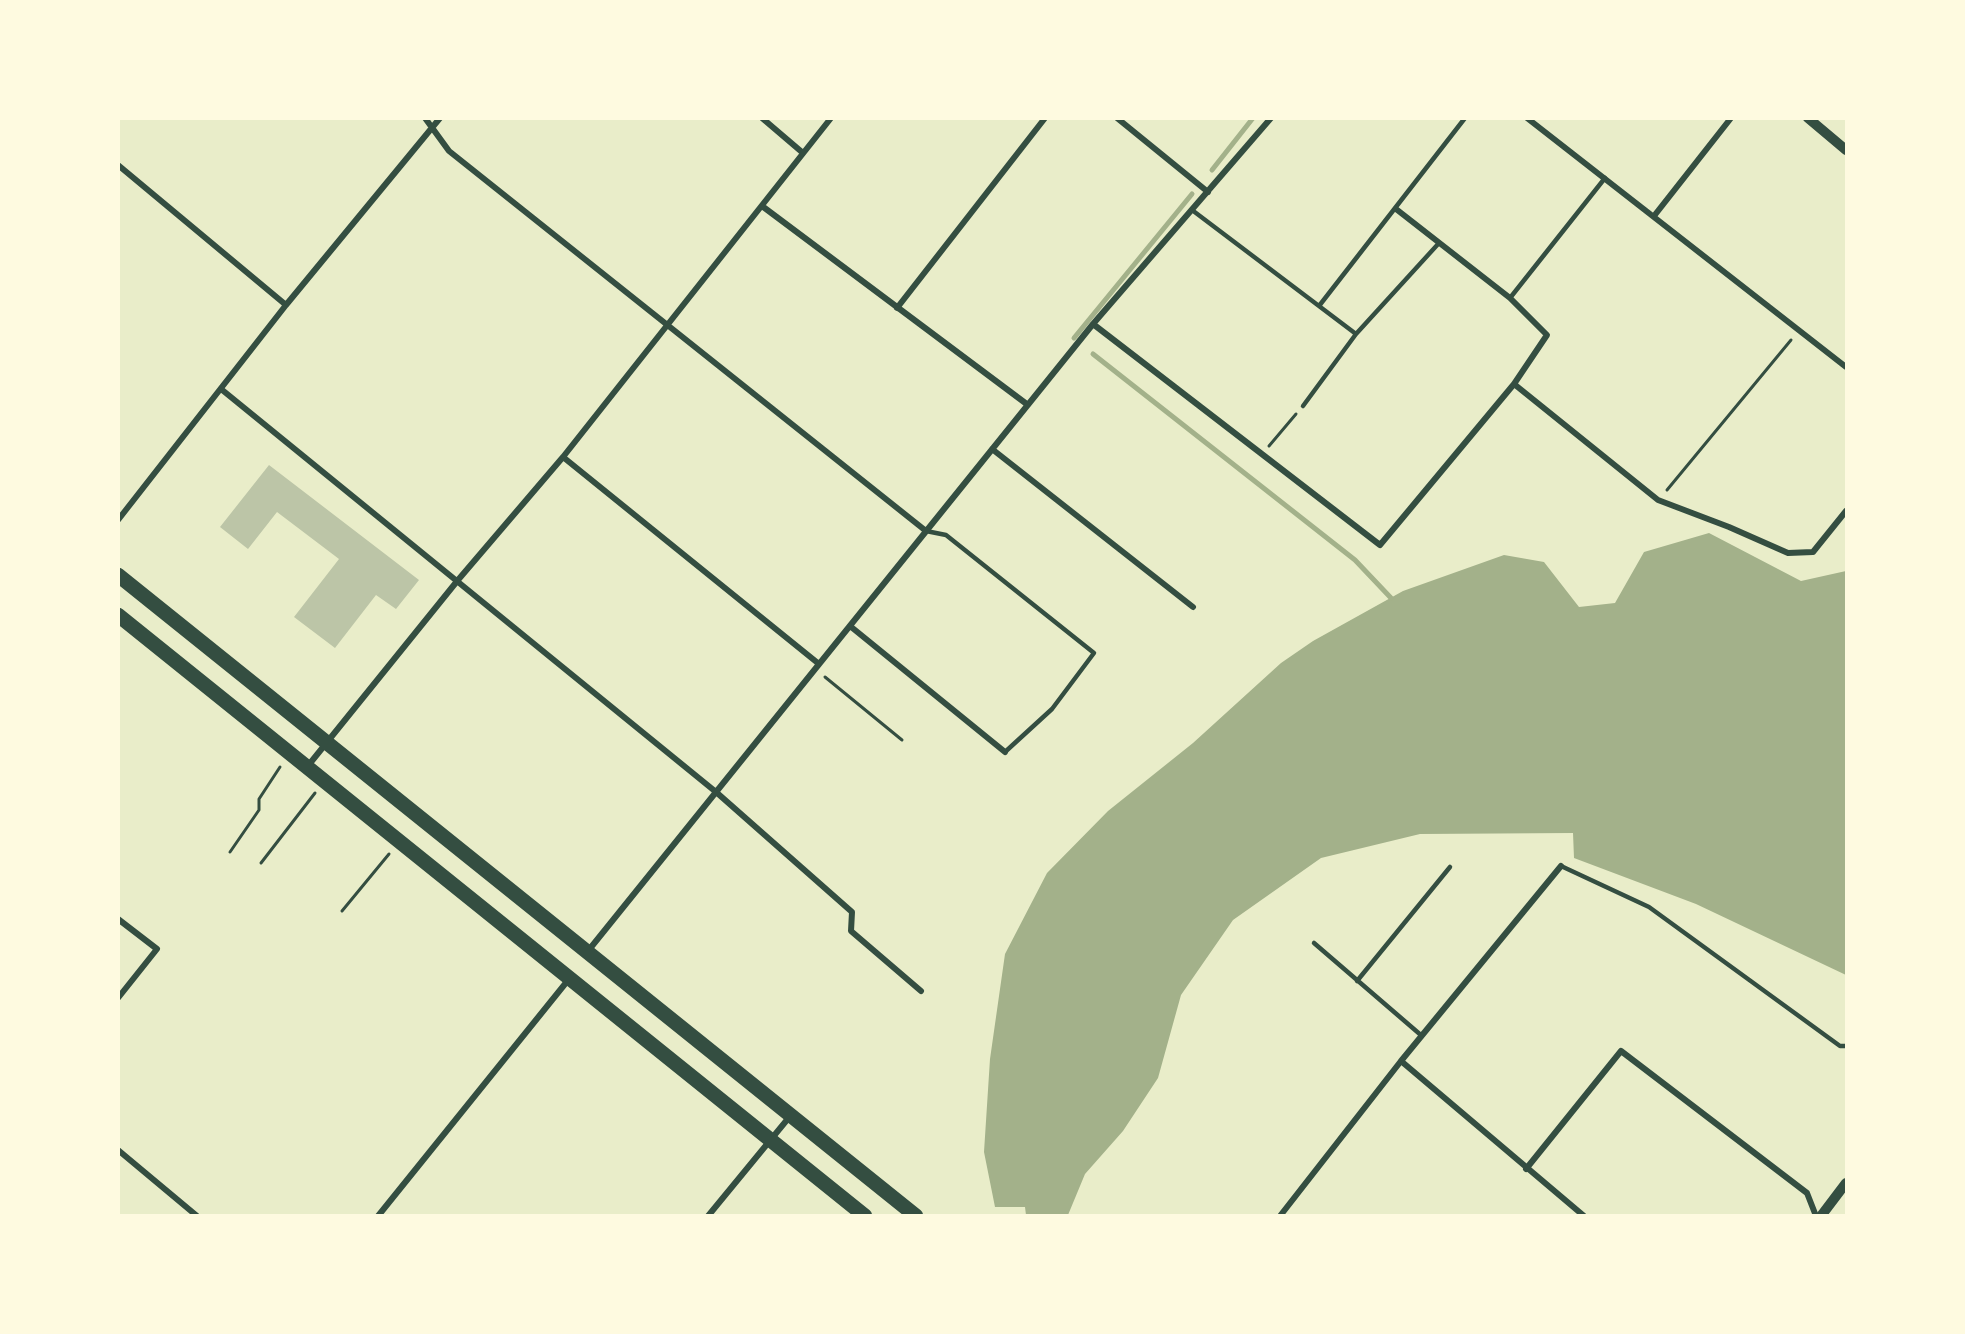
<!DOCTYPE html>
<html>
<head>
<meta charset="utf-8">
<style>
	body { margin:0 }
	#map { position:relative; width:1965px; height:1334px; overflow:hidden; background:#e9edc9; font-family:"DM Sans",sans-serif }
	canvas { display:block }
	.frame { position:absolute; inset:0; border:120px solid #fefae0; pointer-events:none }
</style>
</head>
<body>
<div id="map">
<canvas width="1965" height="1334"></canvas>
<div class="frame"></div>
</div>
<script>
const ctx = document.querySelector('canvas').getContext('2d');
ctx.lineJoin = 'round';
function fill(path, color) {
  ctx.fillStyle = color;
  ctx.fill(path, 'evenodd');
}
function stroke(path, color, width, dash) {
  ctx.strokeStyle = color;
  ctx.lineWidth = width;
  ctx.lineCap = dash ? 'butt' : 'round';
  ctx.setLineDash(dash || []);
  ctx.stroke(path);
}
fill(new Path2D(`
	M1709 533 1801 581 1846 571V975L1696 904 1574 858 1573 833 1420 834 1321 858 1233 920 1181 995 1158 1078 1123 1131 1085 1174 1068 1215H1026L1025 1207H995L984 1152 990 1059 1005 954 1047 873 1108 811 1193 743 1281 663 1313 641 1403 591 1504 555 1544 562 1579 607 1615 603 1644 552Z`), '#a3b18a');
stroke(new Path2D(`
	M1212 170 1253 118
	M1074 338 1192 194
	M1093 354 1355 560 1391 598`), '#a3b18a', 5);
fill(new Path2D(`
	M269 465 419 580 396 609 376 595 335 648 294 617 339 559 277 512 248 549 220 527Z`), '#bcc5a7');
stroke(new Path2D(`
	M1269 446 1296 414
	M1667 490 1791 340
	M825 677 902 740
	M230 852 259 810V799L280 767
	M261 863 315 793
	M342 911 389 854`), '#344e41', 3);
stroke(new Path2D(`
	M1192 210 1356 334
	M1510 298 1605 178
	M1319 306 1465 118
	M1303 406 1356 334 1439 243
	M926 531 946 535 1094 653 1052 709 1005 752
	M1561 866 1649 907 1840 1046H1846
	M1314 943 1422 1036
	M1357 981 1450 867`), '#344e41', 4.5);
stroke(new Path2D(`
	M425 118 449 151 926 531
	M762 118 803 153
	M1117 118 1208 192
	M1527 118 1846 367
	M118 165 286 305
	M762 206 1028 405
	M1654 216 1731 118
	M897 308 1045 118
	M1093 324 1380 545 1514 384 1547 335 1510 298 1396 209
	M1514 384 1658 500 1729 527 1788 553 1813 552 1846 511
	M221 389 716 792 852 912 851 931 921 991
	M992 449 1193 607
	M563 457 819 664
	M118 520 286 305 440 118
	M850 626 1005 752
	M307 767 458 580 563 457 831 118
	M118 919 157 949 118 998
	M588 951 1093 324 1271 118
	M1401 1061 1584 1216
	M118 1150 197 1216
	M1526 1169 1621 1051 1807 1193 1816 1216
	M378 1216 569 979
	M708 1216 791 1115
	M1280 1216 1401 1061 1561 866`), '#344e41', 6);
stroke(new Path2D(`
	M1808 118 1846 150
	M1821 1216 1846 1183`), '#344e41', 10);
stroke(new Path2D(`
	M118 575 916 1216
	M118 615 865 1216`), '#344e41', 15);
</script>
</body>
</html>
